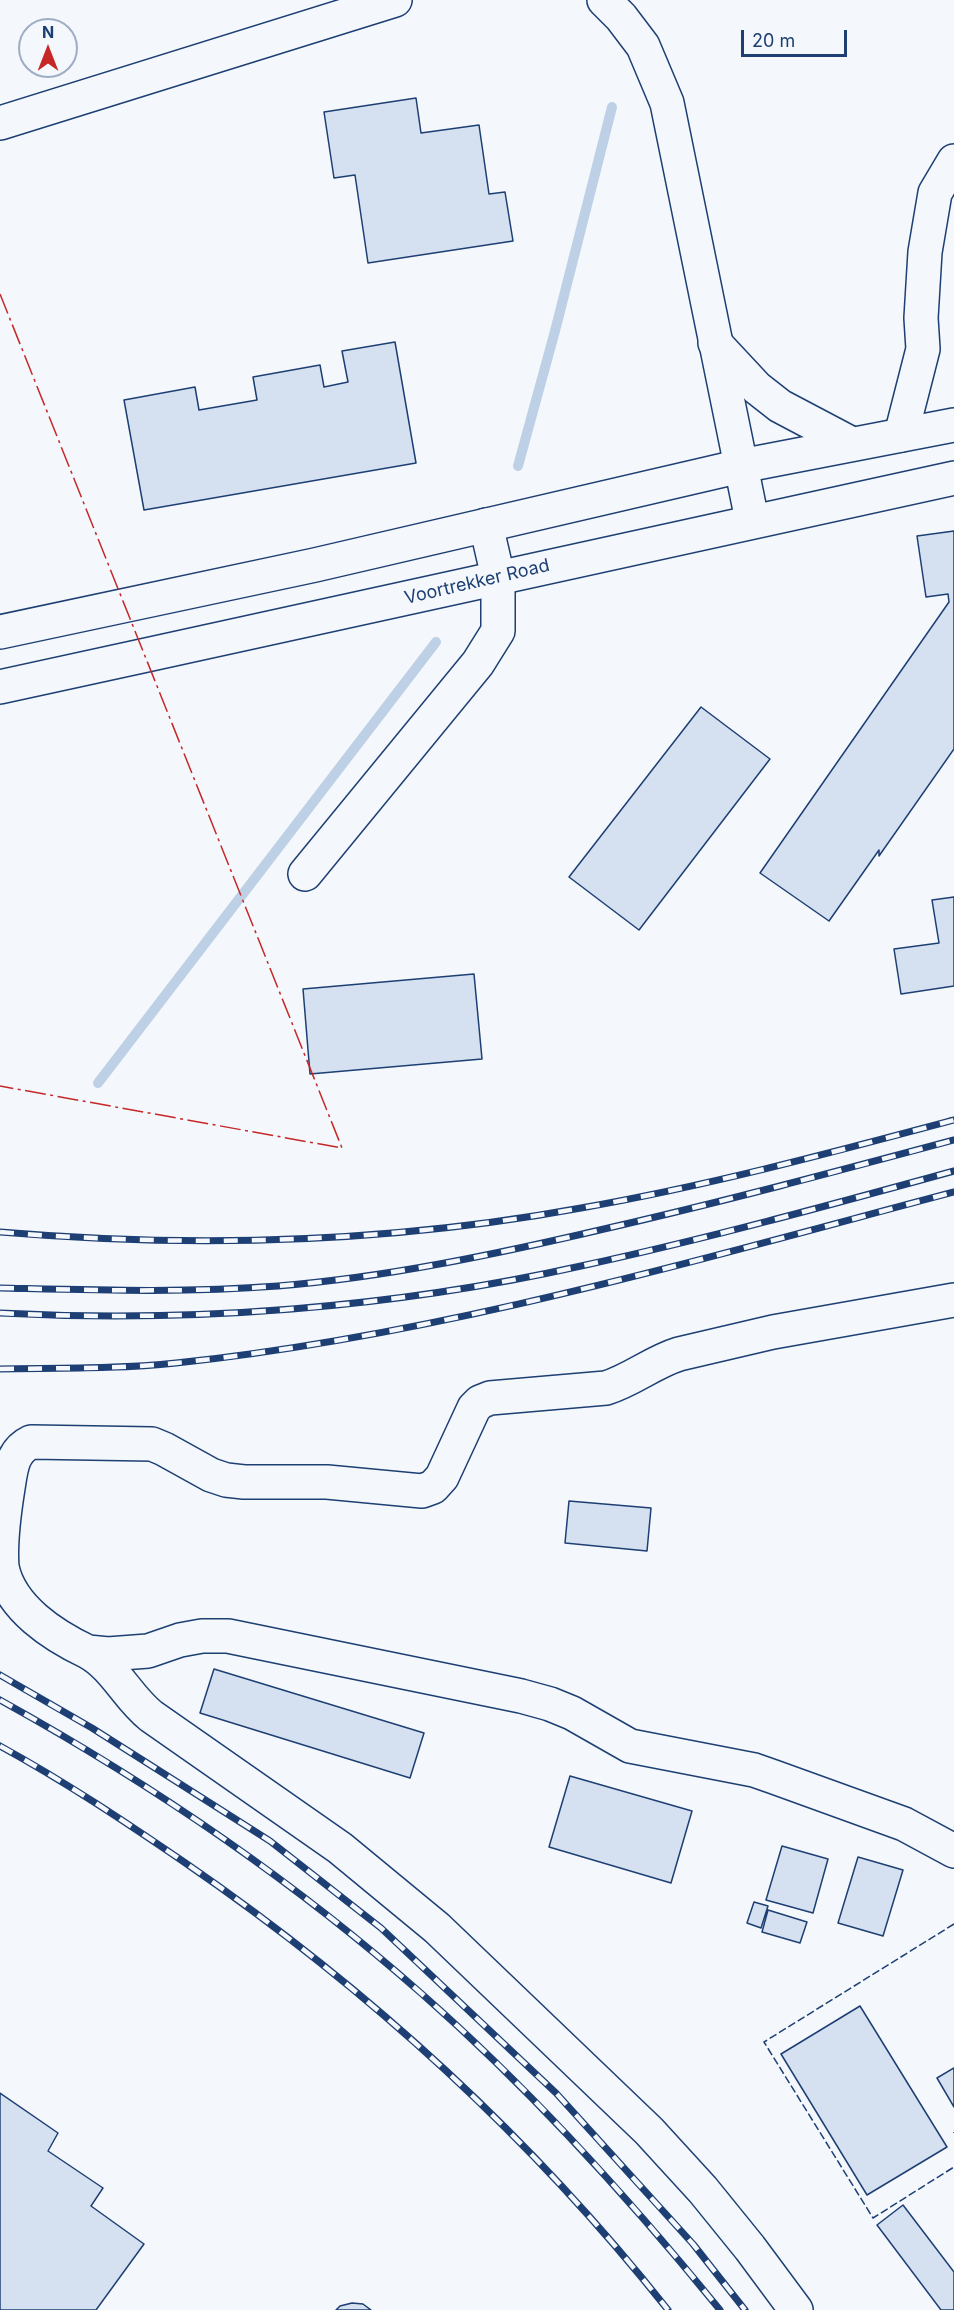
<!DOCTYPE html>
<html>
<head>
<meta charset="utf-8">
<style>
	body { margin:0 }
	#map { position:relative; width:954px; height:2310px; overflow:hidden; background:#f4f7fb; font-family:Inter,sans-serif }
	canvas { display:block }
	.north { position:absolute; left:18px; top:18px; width:60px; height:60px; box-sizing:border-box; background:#f4f7fb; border:2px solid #9eadc5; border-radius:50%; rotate:0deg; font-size:16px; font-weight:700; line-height:24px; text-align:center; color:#1d3f73 }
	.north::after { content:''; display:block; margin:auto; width:21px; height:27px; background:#c62828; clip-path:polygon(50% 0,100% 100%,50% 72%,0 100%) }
	.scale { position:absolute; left:741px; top:30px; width:106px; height:27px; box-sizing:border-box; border:3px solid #1d3f73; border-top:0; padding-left:8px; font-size:18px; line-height:21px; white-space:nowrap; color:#1d3f73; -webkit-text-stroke:4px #f4f7fb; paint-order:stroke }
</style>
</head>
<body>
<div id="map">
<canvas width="954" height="2310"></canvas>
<div class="north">N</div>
<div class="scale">20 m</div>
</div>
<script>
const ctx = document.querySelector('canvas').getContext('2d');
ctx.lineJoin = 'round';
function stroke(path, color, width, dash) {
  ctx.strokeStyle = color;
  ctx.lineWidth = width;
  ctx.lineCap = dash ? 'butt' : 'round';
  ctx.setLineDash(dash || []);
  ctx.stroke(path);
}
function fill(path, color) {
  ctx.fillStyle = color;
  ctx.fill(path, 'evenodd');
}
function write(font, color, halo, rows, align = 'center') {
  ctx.font = font + ' Inter,sans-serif';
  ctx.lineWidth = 4.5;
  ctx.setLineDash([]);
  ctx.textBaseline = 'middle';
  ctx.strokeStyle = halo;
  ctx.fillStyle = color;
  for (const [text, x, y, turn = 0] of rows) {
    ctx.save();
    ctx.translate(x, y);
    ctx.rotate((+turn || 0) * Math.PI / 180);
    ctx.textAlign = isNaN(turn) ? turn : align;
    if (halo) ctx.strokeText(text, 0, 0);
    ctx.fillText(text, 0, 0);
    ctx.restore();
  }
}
stroke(new Path2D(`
	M518 466 555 331 612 107
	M98 1083 436 642`), '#bed0e5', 10);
const building = new Path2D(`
	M416 98 421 133 479 125 489 194 505 192 513 241 368 263 355 175 334 178 324 112Z
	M395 342 416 463 144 510 124 400 195 387 199 410 257 400 253 377 320 365 324 387 348 382 342 351Z
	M954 531V749L879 856V850L829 921 760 873 949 602 948 594 926 597 917 536Z
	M701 707 770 759 639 930 569 877Z
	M954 897V986L901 994 894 949 939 943 932 900Z
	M474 974 482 1059 310 1074 303 989Z
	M569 1501 651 1508 647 1551 565 1543Z
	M214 1669 424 1733 410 1778 200 1713Z
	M570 1776 692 1811 671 1883 549 1847Z
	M782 1846 828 1859 813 1913 766 1900Z
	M858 1857 903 1870 883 1936 838 1923Z
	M754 1902 768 1906 761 1928 747 1923Z
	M768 1910 807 1922 800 1943 762 1932Z
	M860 2006 947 2147 867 2195 781 2054Z
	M954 2068V2107L937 2078Z
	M0 2093 58 2133 48 2151 103 2188 91 2206 144 2244 96 2310H0Z
	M903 2205 954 2272V2310H941L877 2225Z
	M352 2303 363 2304 371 2310H336L340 2306Z`);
fill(building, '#d5e0f0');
stroke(building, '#1d3f73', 1.5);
const minor = new Path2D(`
	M604 0 621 17 643 46 667 103 752 520
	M0 123 395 0
	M901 435 923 349 921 318 925 252 935 193 954 161
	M305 874 478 663 498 631V577L486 525
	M88 1652C54 1636 10 1608 2 1567 0 1542 4 1513 8 1488 11 1469 12 1451 31 1442L152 1444 164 1449 211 1475 226 1480 244 1482H327L422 1491 433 1487 442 1477 474 1408 480 1402 490 1398 606 1388C632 1380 653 1362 679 1354L773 1332 954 1300
	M796 2310 750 2248 703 2190 649 2131 437 1928 340 1848 151 1716C127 1697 115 1667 88 1652L108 1654 148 1651 180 1640 202 1636H228L521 1696 550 1704 572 1713 630 1746 754 1770 774 1777 904 1824 954 1851`);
const major = new Path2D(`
	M715 343 757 388 780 406 852 444
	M0 632 315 565 741 466 954 425
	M0 687C318 618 635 545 954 478`);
stroke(minor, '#1d3f73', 36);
stroke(major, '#1d3f73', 36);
stroke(minor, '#f4f7fb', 33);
stroke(major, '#f4f7fb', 33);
const rail = new Path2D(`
	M0 1232C193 1248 390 1243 581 1208 707 1186 830 1153 954 1120
	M0 1288C93 1290 185 1293 278 1286 388 1277 497 1254 604 1229 722 1202 838 1171 954 1140
	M0 1313C193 1323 392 1308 581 1266 706 1239 830 1205 954 1171
	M0 1369C59 1368 118 1369 176 1363 441 1335 697 1260 954 1192
	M0 1675 92 1728 270 1841 381 1928 556 2093 693 2244 745 2310
	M0 1700C150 1783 293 1880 422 1994 531 2090 629 2198 720 2310
	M0 1746C64 1781 124 1821 184 1862 366 1987 531 2137 668 2310`);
stroke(rail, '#1d3f73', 7);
stroke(rail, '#f4f7fb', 4.5, [14]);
stroke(new Path2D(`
	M954 1924 764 2042 873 2218 954 2167
	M954 2132V2133`), '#1d3f73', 1.5, [8, 3]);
stroke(new Path2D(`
	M0 294 342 1148 0 1086`), '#c62828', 1.5, [21, 4.5, 3, 4.5]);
write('18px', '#1d3f73', '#f4f7fb', [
	["Voortrekker Road",477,582,-13]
]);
</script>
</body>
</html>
